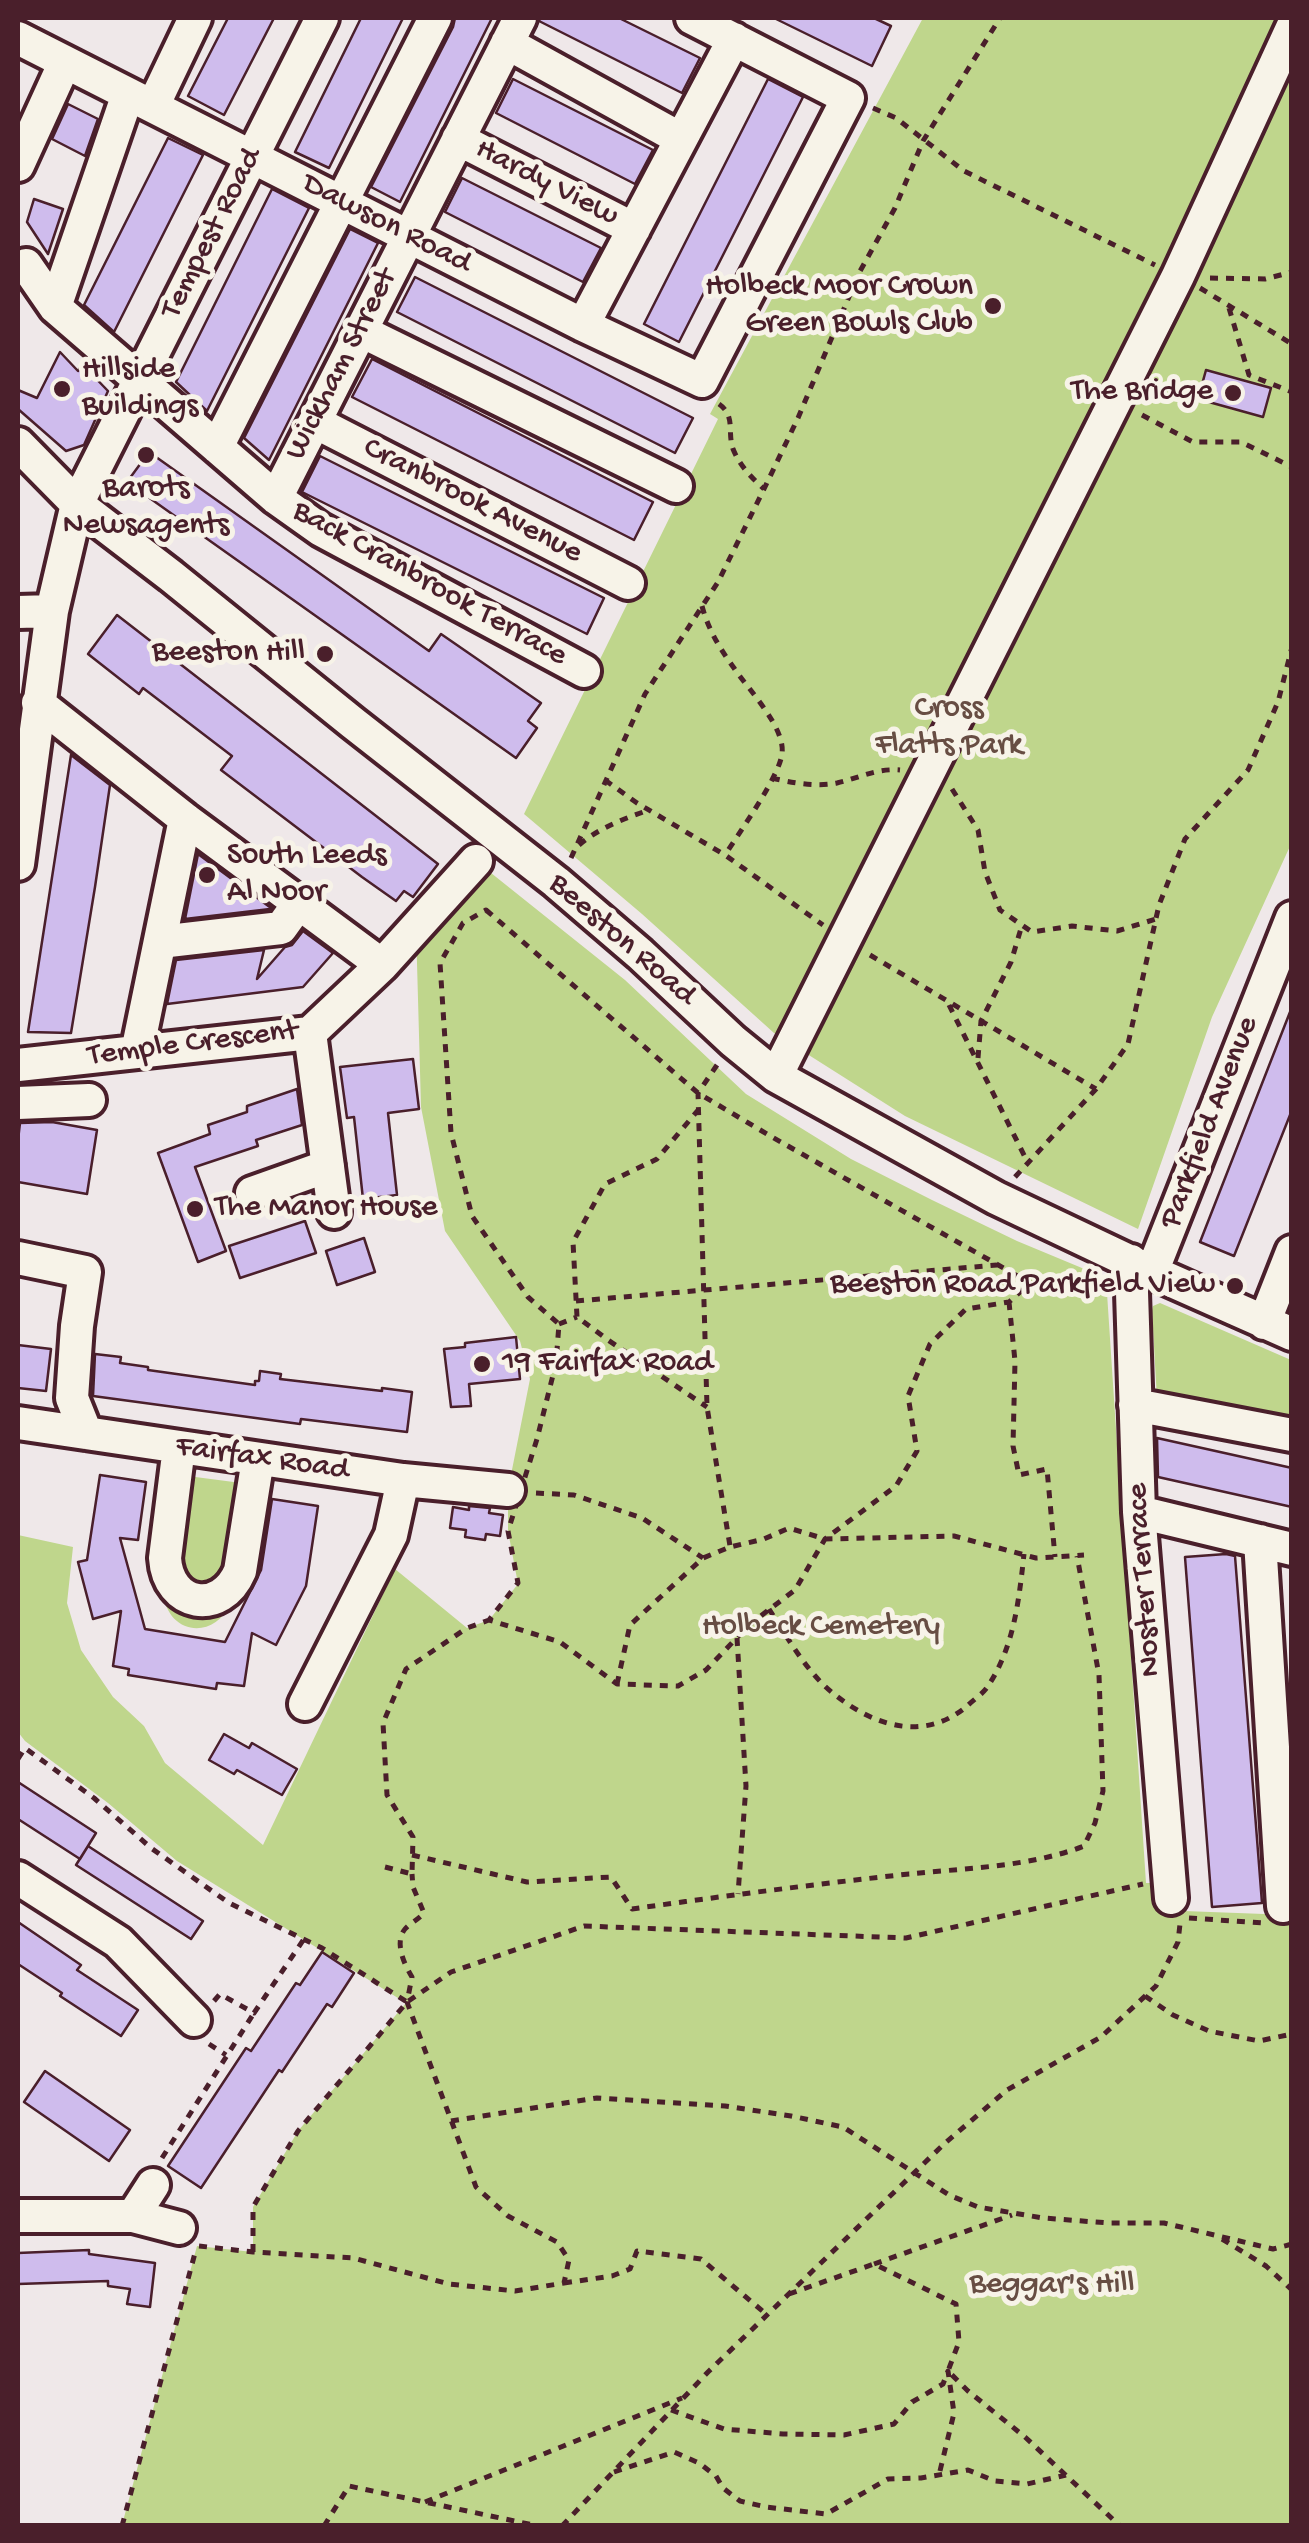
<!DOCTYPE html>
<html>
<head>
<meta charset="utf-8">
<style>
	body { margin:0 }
	#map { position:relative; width:1309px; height:2543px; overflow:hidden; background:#efe8e9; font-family:"Gochi Hand",sans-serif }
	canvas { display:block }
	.frame { position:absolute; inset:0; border:20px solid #4a1f2b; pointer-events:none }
</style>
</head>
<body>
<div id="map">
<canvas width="1309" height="2543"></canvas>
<div class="frame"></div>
</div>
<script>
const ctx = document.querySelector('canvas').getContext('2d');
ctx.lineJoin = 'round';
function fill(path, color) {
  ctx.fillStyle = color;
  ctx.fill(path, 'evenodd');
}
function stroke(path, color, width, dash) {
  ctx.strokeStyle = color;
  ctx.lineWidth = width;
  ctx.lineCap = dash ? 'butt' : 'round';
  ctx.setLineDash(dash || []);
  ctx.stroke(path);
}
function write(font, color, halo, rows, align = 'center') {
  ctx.font = font + ' "Gochi Hand",sans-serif';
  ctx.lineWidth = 10;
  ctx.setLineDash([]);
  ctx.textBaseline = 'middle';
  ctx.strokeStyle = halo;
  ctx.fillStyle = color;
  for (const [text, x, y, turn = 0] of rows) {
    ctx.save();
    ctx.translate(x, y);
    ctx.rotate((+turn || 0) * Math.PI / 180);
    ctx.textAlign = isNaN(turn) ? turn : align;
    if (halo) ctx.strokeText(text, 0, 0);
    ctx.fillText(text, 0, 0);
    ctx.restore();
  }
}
fill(new Path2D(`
	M923 18H1291V844L1212 1017 1138 1229 905 1116 774 1033 642 914 524 814 718 419 710 414Z
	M476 861 625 980 746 1094 851 1159 932 1200 1017 1241 1106 1278 1146 1883H1154L1157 1910 1291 1915V2525H122L197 2246 253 2252V2207L298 2131 406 2003 177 1861 108 1803 25 1741 18 1732V1535L73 1547 67 1603 81 1650 113 1697 144 1726 165 1763 263 1845 395 1569 467 1628 489 1620 518 1584 508 1531V1490L530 1379 520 1341 445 1231 421 1107 416 927Z
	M1160 1303 1291 1360V1427L1157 1399 1152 1311 1153 1306Z
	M180 1475 249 1484 231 1603C213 1642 166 1634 163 1591Z`), '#bfd68c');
const building = new Path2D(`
	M228 18H274L224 115 188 96Z
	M361 18H403L329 168 295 152Z
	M455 18H492L400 202 371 187 453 27Z
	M540 18H619L700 58 682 93 539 21Z
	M774 18H874L891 26 872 66Z
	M513 79 653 150 635 184 496 113Z
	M768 79 803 97 679 342 644 324Z
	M68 104 98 119 85 156 52 139Z
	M168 138 203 155 114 332 84 305Z
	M462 178 601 248 583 282 445 212Z
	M272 189 309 208 207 411 176 382Z
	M34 199 63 209 48 254 27 222Z
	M350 229 378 243 269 460 244 438Z
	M415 277 693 418 675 453 397 312Z
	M60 352 78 371 82 364 108 391 84 445 66 451 18 409V390L37 398Z
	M372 359 653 502 634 540 352 397Z
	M1206 370 1271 388 1263 417 1198 399Z
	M149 452 429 651 441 634 541 703 528 721 537 728 516 758 127 482Z
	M320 456 604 598 587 634 302 492Z
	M117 615 438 864 413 897 404 891 396 901 362 877 221 770 232 756 143 688 139 694 88 654Z
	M71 755 110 785 95 887 71 1033 28 1032Z
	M198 854 271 908 270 909 185 919Z
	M303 931 333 953 303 987 167 1004 176 960 264 950 257 979 285 947 292 945Z
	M1290 1012 1292 1110 1234 1256 1200 1242Z
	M413 1059 419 1109 388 1113 397 1195 363 1199 354 1117 347 1118 340 1067Z
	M297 1089 302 1125 256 1140 258 1146 195 1167 226 1251 198 1262 158 1153 210 1134 208 1125 247 1112V1106Z
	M52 1122 97 1130 87 1194 18 1182V1140L20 1123Z
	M305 1221 316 1253 240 1278 229 1246Z
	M364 1238 375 1272 337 1285 326 1251Z
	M516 1337 520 1379 469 1384 471 1406 451 1407 444 1349 465 1347V1343Z
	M18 1345 51 1349 46 1391 18 1388Z
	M95 1354 121 1357 120 1363 148 1367V1370L255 1385V1381H259L260 1371 281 1374 280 1379 382 1391V1388L412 1392 407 1432 301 1419 300 1424 93 1396Z
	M1157 1438 1292 1468V1507L1158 1477Z
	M100 1475 146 1482 138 1540 120 1538 145 1629 225 1642 261 1570 272 1499 318 1506 306 1586 276 1645 252 1633 244 1686 217 1683 216 1689 128 1675 129 1669 113 1666 121 1611 93 1619 78 1562 87 1560Z
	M469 1506 490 1508 489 1513 503 1515 500 1536 486 1534 485 1540 465 1537 466 1530 450 1528 453 1507 469 1510Z
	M1226 1554 1235 1556 1262 1903 1212 1907 1185 1557Z
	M224 1734 249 1748 252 1743 297 1769 282 1795 237 1770 234 1774 209 1760Z
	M18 1782 96 1833 80 1859 18 1819Z
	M88 1846 203 1921 191 1939 76 1865Z
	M18 1922 81 1965 77 1970 138 2010 121 2036 60 1996 62 1993 18 1964Z
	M322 1952 354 1973 332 2007 327 2004 282 2072 279 2070 201 2188 168 2166 246 2048 251 2051 296 1983 300 1985Z
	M45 2071 130 2130 109 2161 24 2102Z
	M89 2250V2254L155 2263 150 2307 127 2304 130 2289 108 2286V2281L18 2284V2253Z`);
fill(building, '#cfbced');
stroke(building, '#4a1f2b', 2.5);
const minor = new Path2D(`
	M18 38 583 325 702 381 848 98 692 18
	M507 43 681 139
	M153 106 195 18
	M458 139 634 229
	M18 165 65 62
	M26 265 55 307 276 498 321 530 584 671
	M55 307 128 94
	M583 325 734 39
	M361 331 676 486
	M315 422 628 583
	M18 444 77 504 171 576 353 723 556 882 640 954 733 1041 776 1076 996 1198 1152 1272 1292 1334
	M217 447 435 18
	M276 498 520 18
	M18 612 52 611
	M38 703 185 819 382 965
	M18 864 52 611 77 504 322 18
	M160 942 281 928 299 903
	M310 1033 334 1212
	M137 1052 185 819
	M18 1065 310 1033 382 965 476 861
	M776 1076 1178 276 1292 28
	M18 1103 89 1100
	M252 1193 328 1166
	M18 1258 85 1272 77 1326 72 1398 86 1433
	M1131 1261 1139 1512 1171 1898
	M1152 1272 1292 918
	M1264 1323 1292 1252
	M1135 1405 1292 1435
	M18 1423 403 1480 508 1490
	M179 1447 165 1558C168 1607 221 1616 240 1571L258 1459
	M1139 1512 1292 1549
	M1260 1541 1283 1906
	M305 1704 391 1535 403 1480
	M18 1878 118 1942 194 2020
	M18 2216H133L179 2228
	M133 2216 153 2185`);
stroke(minor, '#4a1f2b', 40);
stroke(new Path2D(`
	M873 108 896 118 964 171 1155 265
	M1210 278 1265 279 1292 272
	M1200 288 1292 344
	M1229 308 1249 375 1292 392
	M719 404C736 416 727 432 733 449 740 466 751 477 764 489
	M1142 415 1193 442H1241L1292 467
	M702 606C708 629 720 649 734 668 748 689 786 728 782 754 779 777 739 833 725 855
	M772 778C792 783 817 787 837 783 859 778 877 768 900 770
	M605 780 637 803 725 855 823 925
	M952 789 978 830 985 872 1000 910 1032 932 1072 926 1117 931 1156 919
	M579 845C599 828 623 819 649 810
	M571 858 645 694 718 582 764 489 798 418 859 273 895 208 923 141 1000 18
	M486 910 698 1093 772 1137 1030 1283 1009 1302 966 1309 930 1344 908 1396 917 1451 896 1486 825 1539 795 1590 750 1624 706 1670 678 1686 617 1684 560 1642 489 1620 518 1583 508 1531 537 1439 556 1363 559 1324 528 1297 472 1216 451 1133 440 963 463 923Z
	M870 955 1096 1089
	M949 1005 1028 1163
	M978 1058 981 1021 1011 962 1022 925
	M717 1065 698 1093 707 1407 730 1546
	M699 1109 657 1159 605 1184 573 1242 577 1317 608 1340 707 1407
	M1015 1177 1096 1089 1128 1044 1159 905 1185 839 1248 770 1278 702 1292 647
	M576 1301 997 1265
	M1009 1302 1015 1361 1013 1446 1019 1475 1047 1469 1055 1557
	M559 1324 577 1317
	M536 1493 574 1495 642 1518 703 1558
	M769 1609C787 1637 808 1674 834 1694 874 1726 923 1742 966 1707 973 1700 983 1694 988 1686 1014 1647 1019 1600 1024 1554
	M737 1638 746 1786 738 1894
	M617 1684 630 1625 703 1558 730 1547 764 1539 789 1528 825 1539 954 1536 1036 1558 1084 1555
	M18 1759 25 1748 94 1798 151 1848 229 1903 322 1948 407 2002
	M412 1855 527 1882 611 1877 632 1909C724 1896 816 1884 909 1874 966 1868 1030 1867 1084 1846L1095 1823 1103 1791 1099 1675 1077 1556
	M385 1867 412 1874 413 1837 387 1795 383 1723 406 1669 467 1628 489 1620
	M1189 1918 1263 1923
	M1145 1996 1173 2015 1209 2031 1259 2041 1292 2034
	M214 2001 220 1994 254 2013 304 1939
	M209 2044 226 2055
	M451 2121 597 2098 725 2106 791 2116 843 2127 949 2195 978 2207 1043 2218 1109 2223H1164L1273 2249 1292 2244
	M162 2158 254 2013
	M1222 2239 1266 2266 1292 2290
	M199 2246 253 2252 353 2258 449 2284 515 2291 564 2283 569 2260 557 2242 508 2216 476 2187 407 2002 412 1977C404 1964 394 1942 405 1929 410 1923 418 1920 424 1913L413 1887 412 1874
	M253 2252V2207L298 2131 407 2002 451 1972 584 1926 906 1938 1143 1884
	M874 2264 1012 2215
	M564 2283 612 2276 630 2269 637 2251 701 2259 766 2314
	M789 2294 874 2264 956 2304 959 2342 948 2371 968 2391 1025 2437 1120 2526
	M671 2410 724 2429 783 2434 844 2435 894 2424 912 2402 943 2384 948 2371 954 2413 939 2475
	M614 2472 674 2452 699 2463 716 2476 723 2488 740 2501 766 2507 826 2514 888 2479 921 2478 968 2470 995 2481 1027 2484 1066 2475
	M425 2502 682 2398
	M122 2526 195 2253
	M324 2526 349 2486 538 2526
	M562 2526 708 2372 944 2144 1007 2090 1101 2037 1156 1986 1178 1942 1180 1924`), '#4a1f2b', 5, [8, 8]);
stroke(minor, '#f7f3e8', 32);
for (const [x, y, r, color] of [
	[993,306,10,"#4a1f2b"],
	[62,389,10,"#4a1f2b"],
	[1233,393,10,"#4a1f2b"],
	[146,455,10,"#4a1f2b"],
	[325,654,10,"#4a1f2b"],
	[207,875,10,"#4a1f2b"],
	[195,1209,10,"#4a1f2b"],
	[1235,1286,10,"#4a1f2b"],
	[482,1364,10,"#4a1f2b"]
]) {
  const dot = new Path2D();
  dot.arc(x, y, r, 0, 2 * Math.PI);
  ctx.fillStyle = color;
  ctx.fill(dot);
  stroke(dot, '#f7f3e8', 4);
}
write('32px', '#4a1f2b', '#f7f3e8', [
	["Hardy View",546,184,27],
	["Dawson Road",386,225,27],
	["Tempest Road",213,234,-63],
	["Wickham Street",343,365,-63],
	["Cranbrook Avenue",472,502,27],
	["Back Cranbrook Terrace",429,585,29],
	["Beeston Road",621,941,41],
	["Temple Crescent",193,1045,-7],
	["Parkfield Avenue",1211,1123,-69],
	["Fairfax Road",262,1460,8],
	["Noster Terrace",1146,1580,-94]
]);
write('32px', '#4a1f2b', '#f7f3e8', [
	["Holbeck Moor Crown",973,288],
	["Green Bowls Club",973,325],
	["Hillside",82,371,"left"],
	["Buildings",82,408,"left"],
	["The Bridge",1213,393],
	["Barots",146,490,"center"],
	["Newsagents",146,527,"center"],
	["Beeston Hill",305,654],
	["South Leeds",227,857,"left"],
	["Al Noor",227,894,"left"],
	["The Manor House",215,1209,"left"],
	["Beeston Road Parkfield View",1215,1286],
	["19 Fairfax Road",502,1364,"left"]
], 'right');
write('32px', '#674d43', '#f7f3e8', [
	["Cross",949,710],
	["Flatts Park",949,747],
	["Holbeck Cemetery",821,1628],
	["Beggar's Hill",1052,2286]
]);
</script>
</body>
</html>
